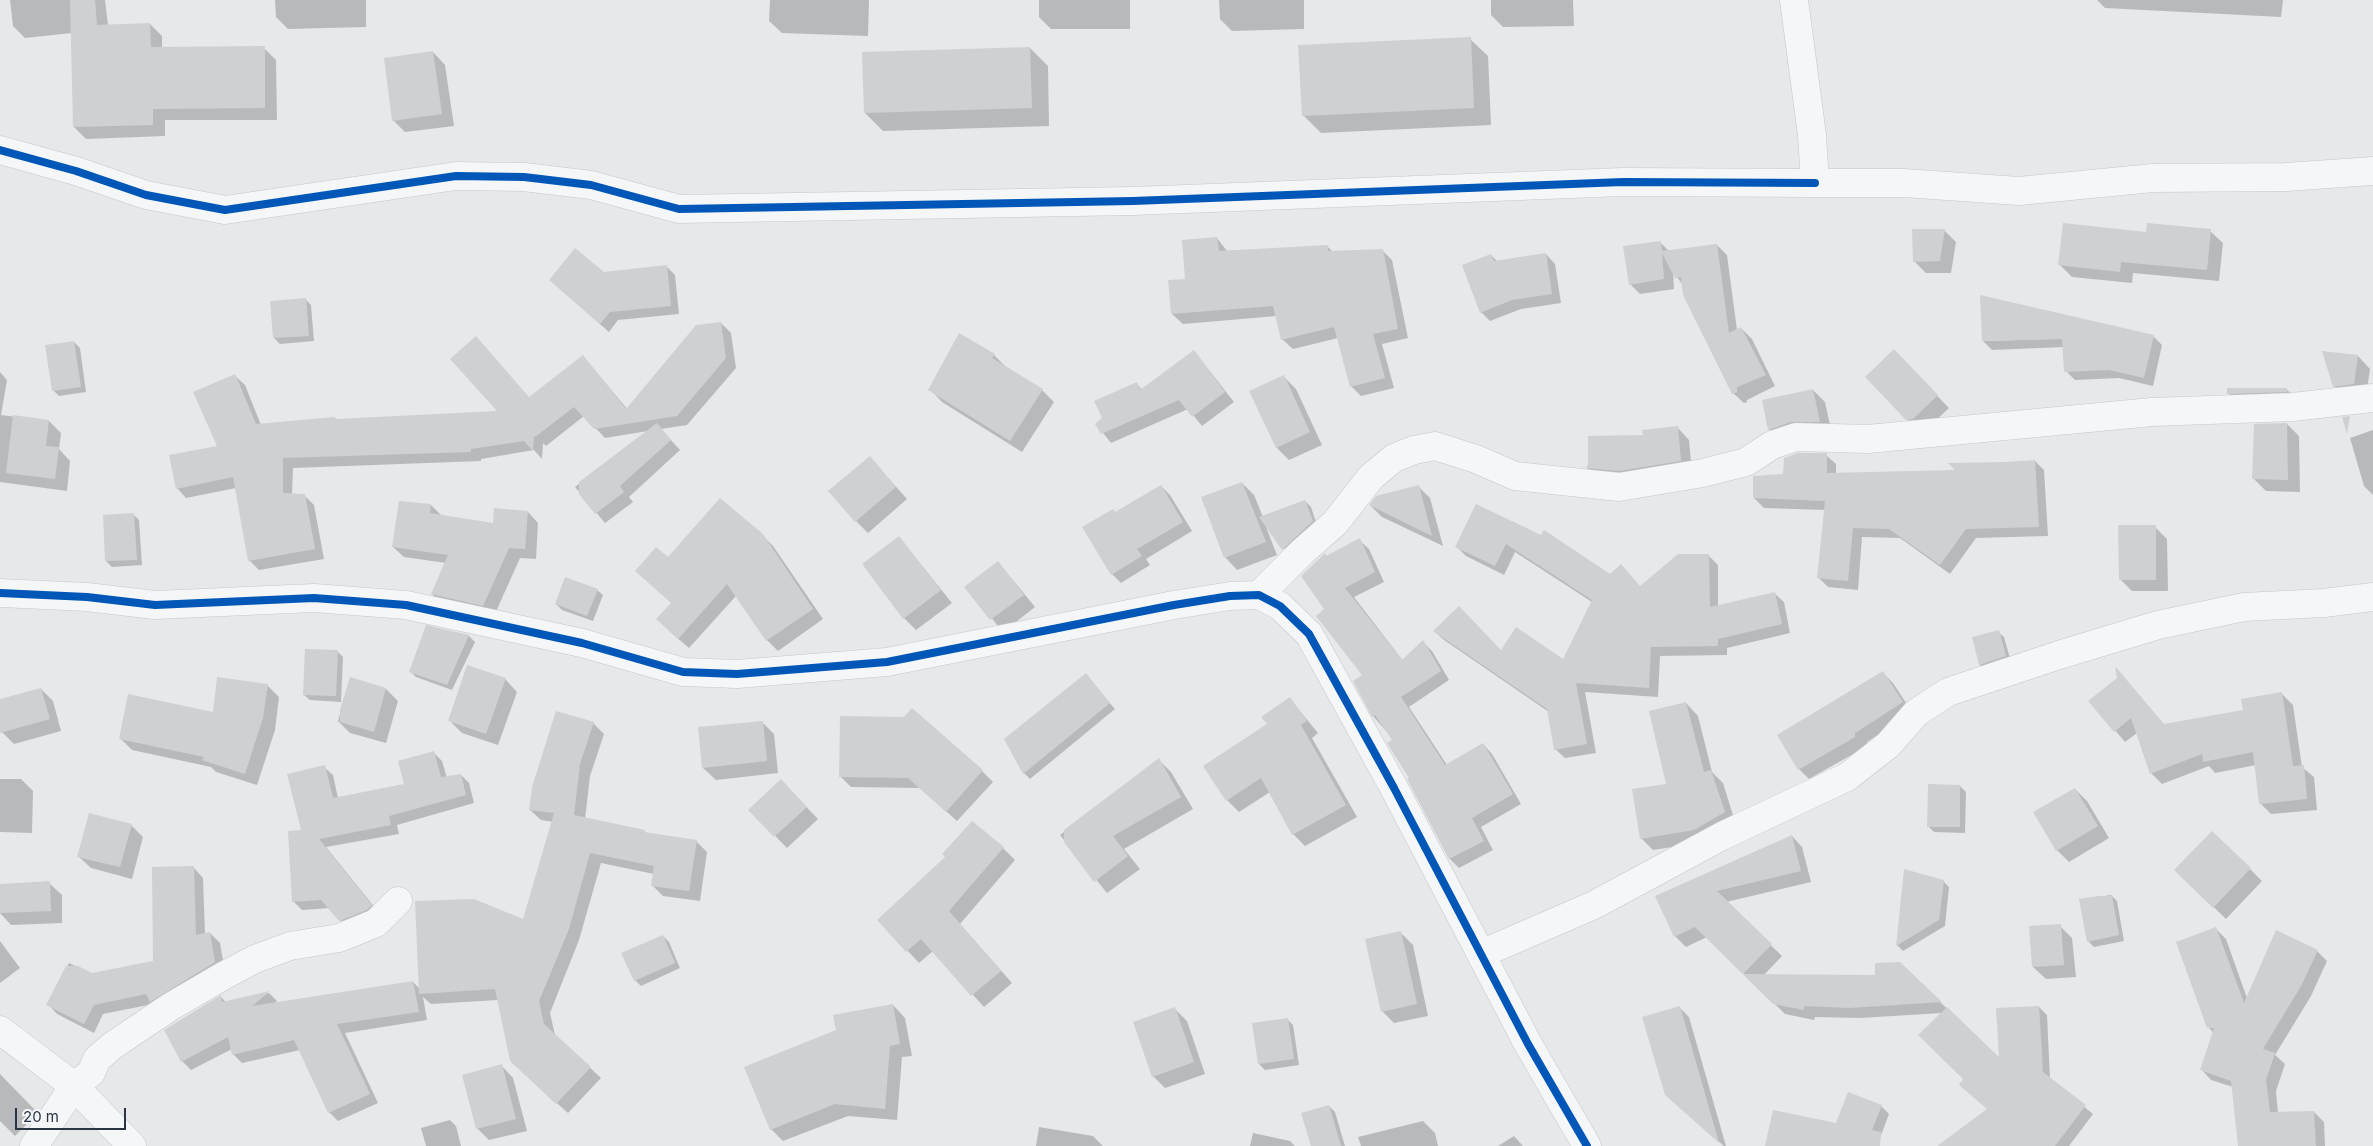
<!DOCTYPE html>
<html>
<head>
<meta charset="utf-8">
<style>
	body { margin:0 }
	#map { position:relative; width:2373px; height:1146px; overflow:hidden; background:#e6e8ea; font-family:Inter,sans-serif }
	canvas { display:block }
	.scale { position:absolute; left:15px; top:1108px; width:111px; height:22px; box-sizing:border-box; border:2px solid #2b3445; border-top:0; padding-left:6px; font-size:15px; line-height:18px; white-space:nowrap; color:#2b3445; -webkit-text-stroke:4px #f4f6f9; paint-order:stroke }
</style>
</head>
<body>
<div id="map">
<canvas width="2373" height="1146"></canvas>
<div class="scale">20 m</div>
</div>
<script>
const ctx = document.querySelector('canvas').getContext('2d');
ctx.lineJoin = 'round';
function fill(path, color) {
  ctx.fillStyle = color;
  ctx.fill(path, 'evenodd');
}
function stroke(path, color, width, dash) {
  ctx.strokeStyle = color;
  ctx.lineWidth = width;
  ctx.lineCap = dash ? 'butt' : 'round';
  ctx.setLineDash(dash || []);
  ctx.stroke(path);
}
fill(new Path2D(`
	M10 0H105L108 25 150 24 162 36V48H264L276 60 277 120H165V136L86 139 74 127 72 33 25 38 13 26Z
	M275 0H366V27L288 29 276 17Z
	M770 0H869L868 36 782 33 769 21Z
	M1039 0H1130V29H1051L1039 17Z
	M1219 0H1304V29L1232 31 1220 19Z
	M1491 0H1573L1574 26 1503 27 1491 15Z
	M2097 0H2283L2281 17 2105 8Z
	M1470 39 1488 56 1491 125 1321 133 1303 115Z
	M1030 48 1048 66 1049 126 883 131 865 113Z
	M433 52 445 65 454 126 405 132 393 120Z
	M1944 230 1956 242 1951 273H1926L1914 261Z
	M2210 231 2223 243 2219 281 2133 273 2132 283 2072 277 2060 265 2147 233Z
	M1217 238 1227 251 1327 246 1333 252 1382 250 1392 260 1408 338 1382 344 1394 388 1361 396 1351 386 1338 338 1293 349 1282 339 1277 316 1183 324 1172 314 1186 280Z
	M1660 242 1669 251 1717 245 1727 255 1737 330 1741 328 1752 339 1775 386 1747 400V402L1744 403 1733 393 1683 285 1673 272 1674 289 1640 294 1630 284Z
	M1546 254 1555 264 1561 303 1521 309 1490 321 1481 312 1491 255 1498 262Z
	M667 267 675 275 679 314 618 320 609 332 559 288 603 273Z
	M305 299 311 305 314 341 280 344 274 338Z
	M721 323 731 333 736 368 687 425 661 429 680 450 629 497 633 502 605 523 575 487 648 431 605 438 584 416 546 446 543 443 542 459 534 450 481 459V461L293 468 292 495H304L314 505 324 559 259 570 249 560 236 488 186 498 177 488 219 447 235 376 245 385 261 425 499 412 530 398 583 356 628 410Z
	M2153 336 2162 345 2153 386 2119 378 2075 380 2066 371 2064 347 1992 350 1983 341Z
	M74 342 80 348 86 392 59 396 53 390Z
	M1194 351 1234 402 1202 426 1188 409 1111 443 1096 424 1137 384 1142 390Z
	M1894 351 1949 408 1925 431H1919L1907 419Z
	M994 355 1006 367 1042 390 1054 402 1022 452 942 402 930 389Z
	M2358 356 2370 369 2366 396 2346 398 2334 386Z
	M0 372 7 380 1 415 49 421 61 433 59 449 70 461 67 491 0 482Z
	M1284 377 1296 389 1322 445 1289 460 1277 448Z
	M2286 389 2299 401 2241 405 2228 393Z
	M1813 390 1825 402 1832 434 1781 441 1769 429Z
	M2287 424 2299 436 2300 492 2266 491 2254 479Z
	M1677 427 1689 440 1692 473 1599 479 1587 468 1644 436Z
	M2373 430V495L2364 486 2350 438Z
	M1826 455 1836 464V474L1957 471 2035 461 2044 470 2048 536 1976 538 1950 574 1900 538 1862 537 1858 590 1828 587 1819 578 1825 510 1764 508 1754 498 1784 475Z
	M881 470 907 499 868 533 856 521Z
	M1242 483 1254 495 1263 517 1305 501 1311 507 1318 528 1289 554 1266 527 1277 555 1237 570 1225 557Z
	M1161 486 1170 495 1192 531 1146 559 1150 565 1121 583 1112 574Z
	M1418 486 1430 498 1443 546 1382 517 1370 505Z
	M431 505 442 516 494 525 528 512 538 523 536 559 520 558 494 616 443 605 432 594 446 563 404 557 393 547Z
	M1476 505 1610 575 1641 587 1709 556 1718 565V606L1774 593 1784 602 1790 633 1727 648V655L1660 656 1658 697 1585 692 1596 753 1565 758 1555 749 1549 712 1444 640 1434 631 1501 652 1564 661 1592 602 1515 552 1504 575 1466 556 1456 546Z
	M133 514 139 520 142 565 112 567 106 561Z
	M2155 527 2167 539 2168 591H2132L2120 579Z
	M762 535 773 546 823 619 778 651 767 640 736 596 689 648 668 630 672 603 636 571 668 559Z
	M899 537 952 603 916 630 904 618Z
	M1359 540 1369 549 1384 582 1354 597 1403 661 1423 642 1432 651 1449 680 1409 707 1447 765 1483 744 1492 754 1521 804 1481 827 1493 850 1459 868 1450 859 1409 780 1410 779 1394 740 1373 716 1364 675 1326 610 1325 554 1327 557Z
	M998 562 1035 607 1003 632 966 587Z
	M597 590 603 595 593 621 562 610 556 604Z
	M426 627 469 636 475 642 452 690 416 677 410 671Z
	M1998 632 2004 637 2011 662 1986 670 1980 665Z
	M337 651 343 657 341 702 310 700 304 695Z
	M1882 672 1893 683 1912 712 1867 742 1869 745 1809 779 1799 769Z
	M350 678 386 689 398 701 386 743 350 733 338 721Z
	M505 679 517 692 498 745 462 733 449 720Z
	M1089 679 1115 709 1030 779 1024 773 1006 739Z
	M267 685 279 697 275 730 257 785 216 772 211 767 132 750 120 738 214 713Z
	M41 689 53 701 61 731 14 744 2 732 0 700Z
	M2282 694 2293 705 2302 767 2314 777 2317 810 2271 814 2260 803 2256 765 2215 773 2209 766 2162 784 2151 773 2137 733 2125 742 2090 701 2165 726 2244 711Z
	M1290 699 1318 733 1312 738 1357 817 1305 846 1293 834 1270 792 1239 812 1227 800 1268 725Z
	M1686 703 1698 716 1712 772 1723 783 1736 825 1706 842 1653 850 1641 838 1668 785Z
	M762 722 774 734 778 773 716 780 703 768Z
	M593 723 604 734 590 776 585 819 644 831 646 833 696 841 707 852 700 901 663 896 652 885 654 874 601 863 579 940 550 1013 555 1035 601 1078 568 1113 522 1072 498 1000 431 1004 423 997 427 1020 345 1033 378 1103 338 1121 329 1112 300 1050 242 1063 233 1054 232 1049 191 1070 182 1061 221 997 227 1003 269 993 277 1001 274 1004 413 982 420 989 524 920 553 822 541 820 530 810Z
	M433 752 442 761 447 778 461 775 469 783 474 803 397 825 399 834 326 847 380 914 348 929 330 908 302 910 293 901 303 832 324 767 333 775 338 798 406 785Z
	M1159 760 1171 772 1193 809 1124 849 1140 869 1107 893 1060 835Z
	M982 771 993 782 957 821 920 788 851 787 840 776Z
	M0 779H21L33 791 32 833 0 832Z
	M1960 786 1966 792 1965 833 1934 832 1928 826Z
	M2075 789 2087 801 2109 838 2069 862 2057 850Z
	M793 793 818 819 787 848 750 810Z
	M131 825 143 837 132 879 91 868 78 856Z
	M1792 836 1802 847 1811 882 1726 902 1782 956 1763 976H1877L1900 963 2000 1060 2039 1007 2047 1015 2050 1079 2093 1114 2069 1146H1939L1988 1110 1965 1079 1942 1013 1860 1018 1815 1017 1814 1020 1785 1014 1707 937 1686 947 1675 936 1657 896Z
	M1003 848 1015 860 960 924 1012 983 984 1007 933 951 919 963 879 920Z
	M194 868 203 878 205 934 210 933 220 943 225 972 153 1004 103 1014 94 1033 57 1014 48 1004 69 963 92 974 155 962Z
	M2250 869 2262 881 2226 919 2188 882Z
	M1943 881 1949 887 1945 926 1903 951 1897 945Z
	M49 883 62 895V923L11 925 0 913V885Z
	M2111 895 2117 901 2124 941 2094 947 2088 941 2080 900Z
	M2060 926 2072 938 2076 977 2046 979 2033 967Z
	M2216 929 2226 939 2247 998 2317 951 2327 961 2311 996 2275 1055 2285 1064 2276 1091 2278 1113 2314 1112 2324 1122 2325 1146H2239L2233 1087 2211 1080 2202 1070 2214 1033 2208 1027Z
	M1401 933 1413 945 1428 1016 1394 1023 1382 1011Z
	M663 936 669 942 680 968 641 986 635 980Z
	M0 941 20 968 0 983Z
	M893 1005 905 1018 912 1056 902 1057 897 1120 848 1116 783 1141 771 1129 837 1031Z
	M1679 1007 1689 1017 1726 1146H1724L1676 1104Z
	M1175 1009 1187 1021 1205 1074 1165 1088 1153 1076Z
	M1287 1019 1293 1025 1299 1065 1265 1070 1259 1064Z
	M501 1065 513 1078 527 1131 489 1140 477 1128Z
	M0 1074 38 1113 15 1136 0 1121Z
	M1329 1106 1335 1112 1345 1146H1312Z
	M1881 1106 1889 1114 1877 1146H1767L1837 1124Z
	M450 1120 456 1126 461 1146H426L421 1128Z
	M1423 1121 1435 1133 1438 1146H1361L1358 1137Z
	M1039 1127 1093 1136 1103 1146H1036Z
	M1253 1133 1290 1141 1295 1146H1250Z
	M1514 1136 1523 1146H1498Z`), '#0003');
fill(new Path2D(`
	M70 0H95L97 25 150 23 151 47 265 46V108L153 109V125L73 127Z
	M1471 37 1474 108 1302 116 1298 45Z
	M1030 47 1032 108 864 113 862 52Z
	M433 51 442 114 392 121 384 58Z
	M2063 223 2146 232 2147 223 2211 229 2207 270 2121 262 2120 272 2058 265Z
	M1912 229H1945L1940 261 1913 262Z
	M1217 237 1219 251 1328 245V251L1383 249 1398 329 1373 334 1385 378 1350 387 1334 327 1281 340 1273 306 1171 314 1168 280 1185 279 1182 240Z
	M1661 241 1662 251 1717 244 1729 333 1741 327 1766 375 1737 387V392L1732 394 1683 295 1681 277 1675 278 1662 253 1664 279 1629 285 1623 246Z
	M575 248 604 272 667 265 671 306 610 312 600 324 549 280Z
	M1546 253 1552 294 1512 300 1480 313 1462 265 1491 254 1494 261Z
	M1980 295 2154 335 2144 378 2109 370 2064 372 2062 339 1982 341Z
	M306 298 309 336 273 338 270 301Z
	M721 322 726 358 677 416 594 429 574 407 535 437 534 435 533 451 524 441 471 449V452L283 458V493L305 494 315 549 248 561 233 477 176 489 169 455 217 446 193 392 235 374 256 424 335 417 336 419 497 411 450 359 476 336 529 397 583 355 626 409 696 325Z
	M959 333 995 354 992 358 1043 389 1010 441 928 390Z
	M74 341 81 387 52 391 45 345Z
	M1894 349 1938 395 1913 419 1906 420 1865 377Z
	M1194 350 1225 392 1192 417 1179 400 1101 434 1095 424 1102 418 1094 401 1137 382 1140 390Z
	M2322 351 2358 355 2354 384 2333 387Z
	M1284 375 1310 432 1276 448 1249 391Z
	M2227 388H2287V392L2227 394Z
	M1813 389 1820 422H1791L1768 430 1762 400Z
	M13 415 49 420 46 446 59 447 55 479 6 473Z
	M2350 416 2347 434 2342 417Z
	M657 423 671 440 620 486 624 492 595 514 579 494V482Z
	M2287 423 2288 480 2252 479 2254 424Z
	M1678 426 1681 461 1619 471 1586 468 1588 464V436L1643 435 1642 430Z
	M1798 453H1827V473L1955 470 1948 463 2006 462 2035 460 2039 527 1966 529 1940 565 1889 529 1853 528 1848 581 1817 578 1825 501 1753 498V476L1783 474 1784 458Z
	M870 456 896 487 855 522 828 491Z
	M1242 482 1266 542 1224 558 1201 497Z
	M1161 485 1183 522 1137 549 1142 556 1111 575 1082 527 1113 509 1115 512Z
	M1419 485 1432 536 1369 505 1376 496Z
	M720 498 763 534 813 609 766 641 727 584 678 639 656 619 671 603 635 571 656 547 668 557Z
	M1305 500 1313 521 1282 550 1259 517Z
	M399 501 431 504 430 513 493 523 494 508 528 511 525 549 509 548 483 606 431 594 448 555 392 547Z
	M1476 504 1541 535 1544 530 1610 574 1621 564 1640 586 1678 554H1709L1710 607 1775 592 1782 624 1718 639V646L1651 647 1649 688 1576 683 1587 744 1554 750 1547 709 1433 631 1459 606 1501 650 1516 627 1563 659 1592 600 1506 544 1495 566 1455 547Z
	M134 513 137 560 105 561 103 515Z
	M2118 525H2156V580H2119Z
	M899 536 941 590 903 619 862 564Z
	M1360 538 1375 572 1345 588 1402 660 1423 640 1441 671 1401 697 1445 765 1483 743 1513 794 1472 818 1484 841 1449 859 1407 779 1409 778 1387 743 1392 740 1375 715 1372 717 1353 681 1362 675 1316 616 1324 609 1301 576 1325 553 1326 556Z
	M998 561 1024 595 990 620 964 587Z
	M565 577 598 589 587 616 555 604Z
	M426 625 469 635 447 685 409 672Z
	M1999 630 2006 656 1979 665 1972 637Z
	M305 649 338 650 336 696 303 695Z
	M467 665 506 678 486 734 448 721Z
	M2115 666 2164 724 2243 710 2241 699 2282 692 2293 766 2304 765 2307 799 2259 804 2253 752 2203 762 2202 754 2150 774 2131 718 2114 732 2088 701 2117 678Z
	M1883 671 1903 702 1855 733V737L1798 770 1777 735Z
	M1086 673 1110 703 1023 774 1004 739Z
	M217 677 268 684 263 718 245 774 202 760 204 757 119 739 128 694 213 712Z
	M350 677 386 688 374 732 340 722V710Z
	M41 688 50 719 0 733V699Z
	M1290 697 1307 721 1301 725 1346 805 1292 835 1261 778 1226 801 1203 766 1267 724 1261 717Z
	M1686 702 1704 772 1711 770 1725 812 1694 830 1640 839 1632 789 1666 784 1649 711Z
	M912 708 983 770 946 812 908 778 839 777 840 716 904 717Z
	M556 711 594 722 580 764 574 815 645 830 644 832 697 840 689 891 651 886 654 866 590 853 569 929 539 1001 544 1024 591 1067 556 1104 510 1061 495 989 419 994 415 901 474 899 523 919 554 813 529 810 532 787Z
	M763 721 767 761 702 768 698 727Z
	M434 751 441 777 461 774 466 795 389 816 391 825 319 839 372 905 367 910 339 921 321 900 292 902 288 831 301 830 287 774 325 765 333 798 404 784 398 761Z
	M1159 758 1181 797 1113 836 1128 856 1094 882 1064 842V830Z
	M781 779 807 807 774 837 748 810Z
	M1928 784 1960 785V827H1927Z
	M2075 788 2098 826 2056 851 2033 812Z
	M89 813 132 824 120 867 77 857Z
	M972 821 1004 847 949 911 1001 971 971 996 921 939 906 952 877 920 945 857 942 854Z
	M2212 831 2251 868 2213 908 2174 870Z
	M1792 835 1801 871 1717 891 1772 944 1743 974 1875 975V963L1900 962 1942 1002 1849 1008 1804 1006V1010L1773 1004 1695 927 1674 937 1655 896Z
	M194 866 196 935 210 932 215 962 150 1002 146 994 94 1005 84 1024 46 1005 66 966H78L92 973 153 961 152 867Z
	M1904 869 1944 880 1939 920 1896 946Z
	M50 881 51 911 0 913V884Z
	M2099 896H2112L2119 935 2087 942 2079 899Z
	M2061 924 2064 965 2032 967 2029 926Z
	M2216 927 2244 1003 2276 930 2318 950 2301 986 2263 1049 2275 1053 2266 1080 2270 1112 2314 1111 2316 1146H2238L2231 1081 2200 1070 2214 1028H2207L2176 942Z
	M1401 931 1417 1004 1381 1012 1365 939Z
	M663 935 675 963 634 981 621 953Z
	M413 981 419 1012 337 1024 370 1094 328 1113 294 1040 232 1055 228 1037 181 1062 164 1030 221 995 222 1002 270 991 252 1006Z
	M893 1004 900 1044 890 1046 885 1109 835 1104 770 1130 744 1067 836 1030 833 1015Z
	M1680 1006 1719 1143 1665 1095 1642 1017Z
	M2039 1006 2043 1072 2086 1105 2055 1146H1937L1987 1109 1959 1085 1963 1079 1918 1035 1947 1007 1999 1057 1996 1008Z
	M1175 1007 1194 1062 1152 1077 1133 1022Z
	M1288 1018 1294 1059 1258 1064 1252 1023Z
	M502 1064 516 1119 476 1129 462 1075Z
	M1848 1092 1882 1105 1872 1130 1881 1132 1880 1146H1765L1773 1110 1836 1123Z
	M1329 1105 1341 1146H1311L1301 1113Z`), '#ced0d3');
const street = new Path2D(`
	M1794 0 1812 135 1815 183H1904L2019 191 2153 178 2286 177 2373 171
	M0 150 76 171 146 195 225 210 456 176 524 177 591 185 679 209 1133 201 1623 182 1815 183
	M0 593 87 597 155 605 314 598 406 605 582 643 683 672 737 674 887 662 1174 605 1230 596 1259 595 1280 606 1309 634 1394 788 1528 1044 1587 1146
	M1259 595 1302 552 1335 523 1371 477 1394 458 1414 450 1435 446 1476 459 1515 476 1619 487 1703 473 1746 462 1772 445 1796 437 1868 439 2152 412 2293 407 2373 398
	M1481 954 1594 905 1722 836 1847 777 1888 745 1916 713 1948 692 2059 655 2158 625 2244 607 2324 603 2373 597
	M0 1030 74 1086 34 1146
	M132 1146 74 1086 91 1073 97 1059 112 1046 170 1007 223 976 255 959 290 946 339 938 376 923 398 901`);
stroke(street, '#c4c6c8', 29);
stroke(street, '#f5f6f7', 28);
stroke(new Path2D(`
	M0 150 76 171 146 195 225 210 456 176 524 177 591 185 679 209 1133 201 1623 182 1815 183
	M0 593 87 597 155 605 314 598 406 605 582 643 683 672 737 674 887 662 1174 605 1230 596 1259 595 1280 606 1309 634 1394 788 1528 1044 1587 1146`), '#0057b8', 8);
</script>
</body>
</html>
